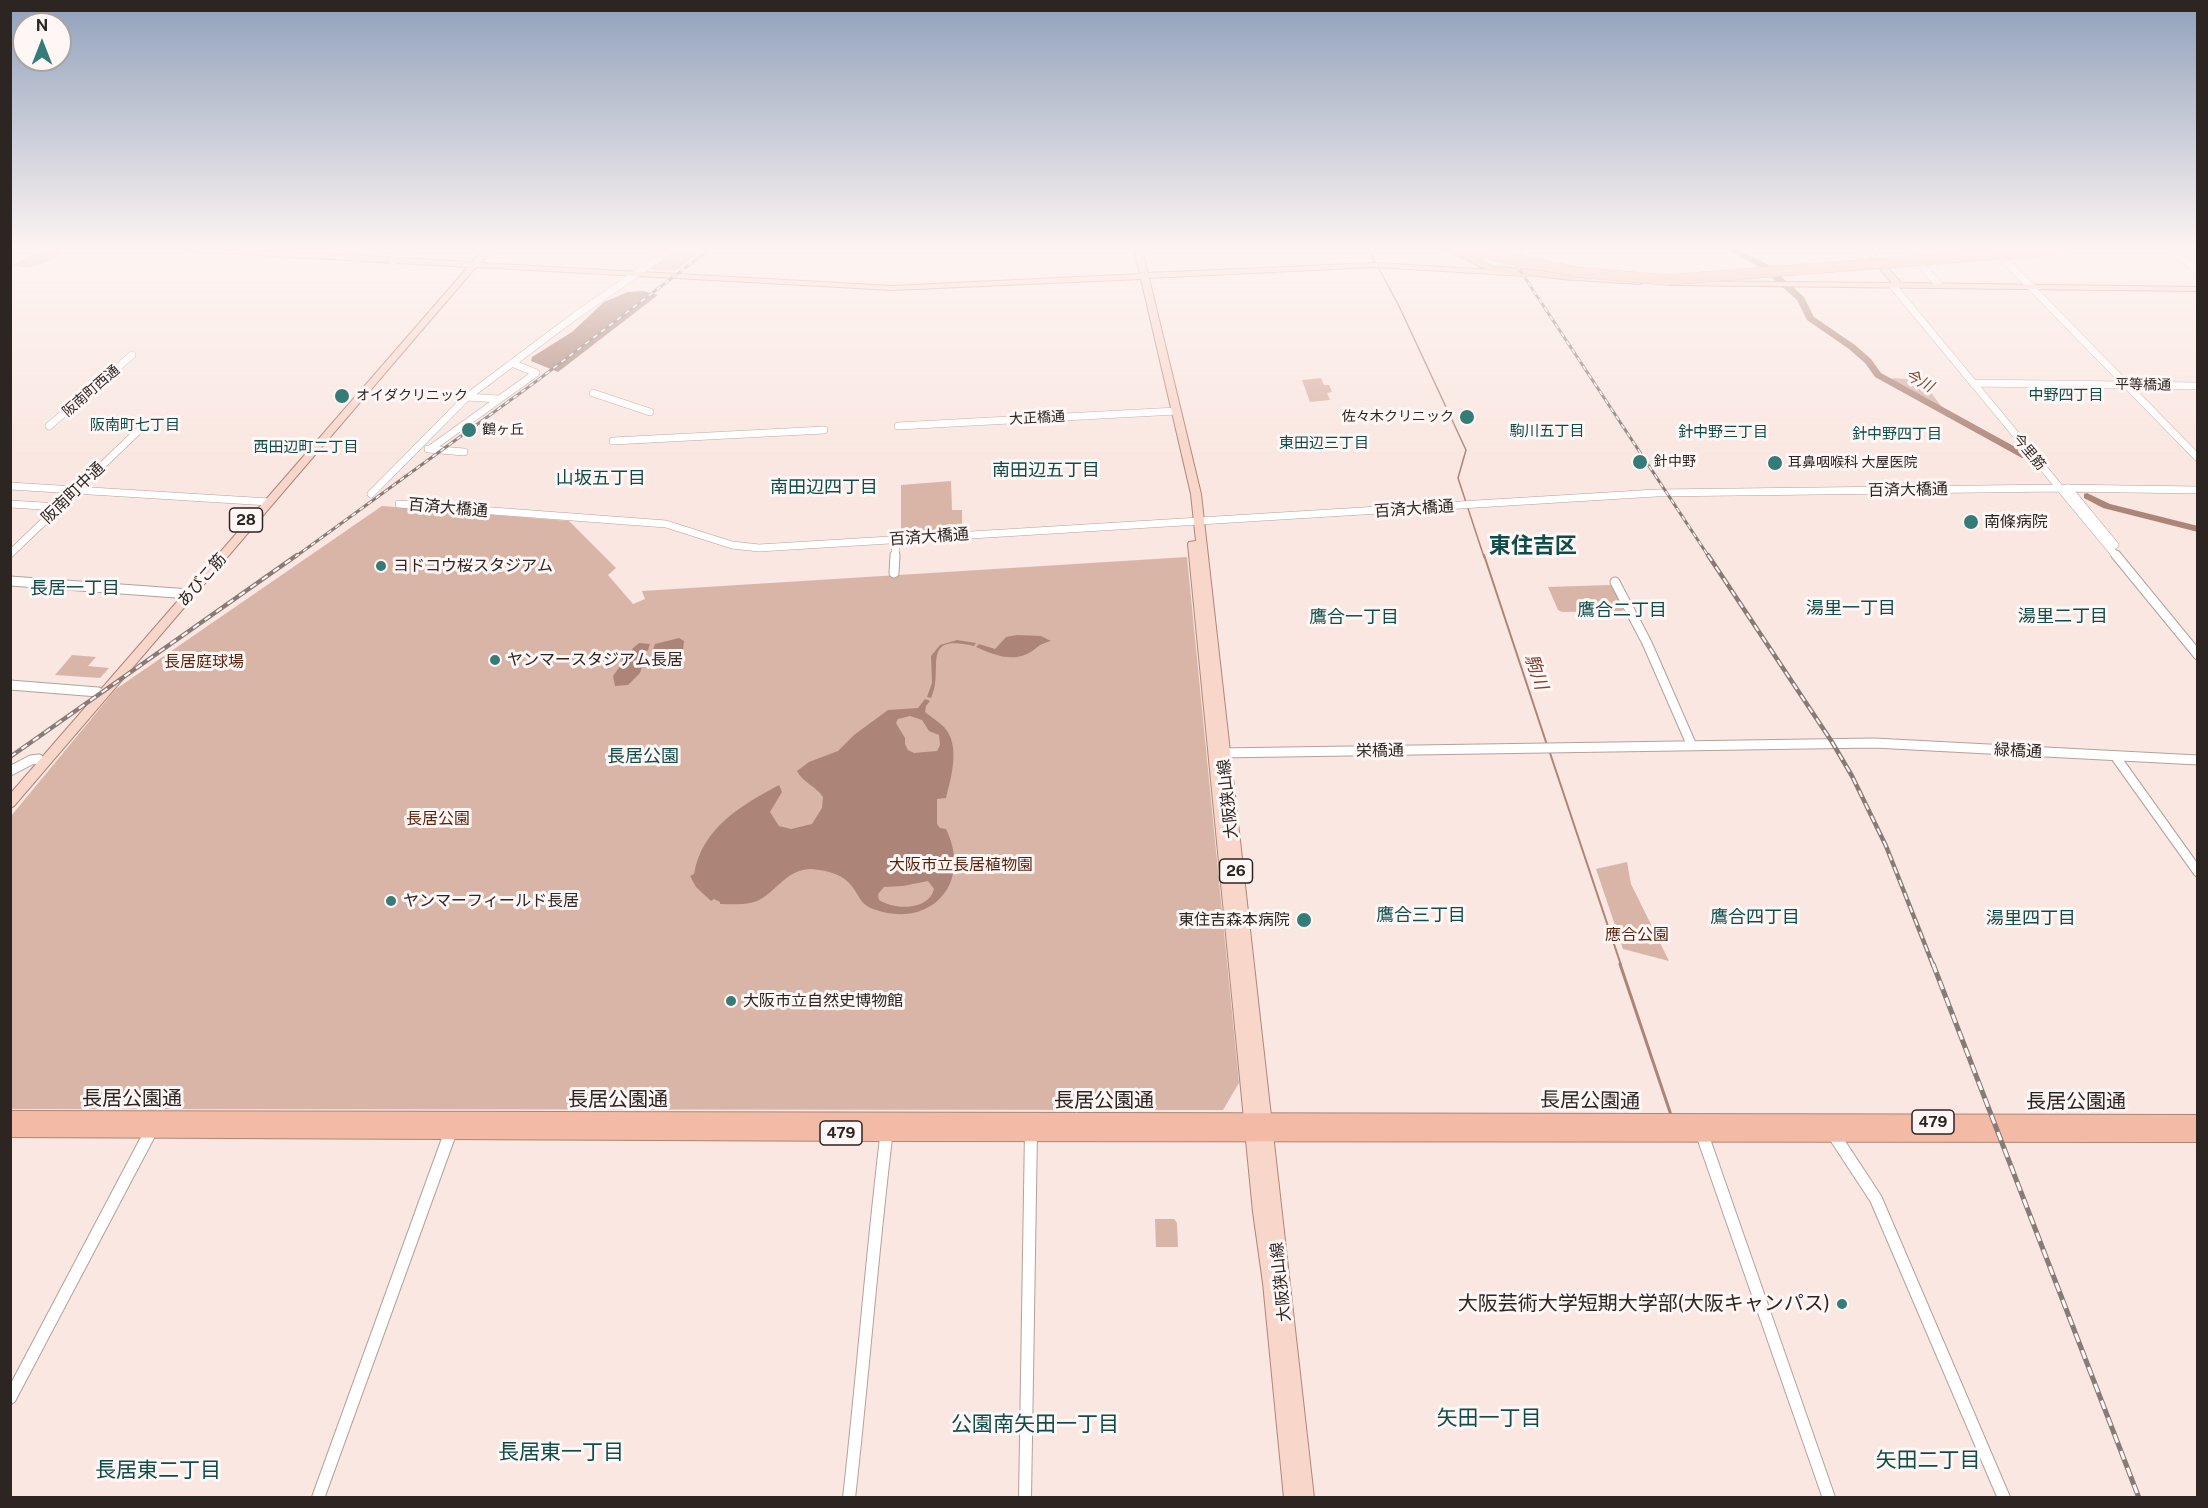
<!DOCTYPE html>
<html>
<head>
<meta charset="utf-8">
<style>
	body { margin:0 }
	#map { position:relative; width:2208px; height:1508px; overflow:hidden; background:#fae7e1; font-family:"Public Sans",sans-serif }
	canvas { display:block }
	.frame { position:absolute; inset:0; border:12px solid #2c2522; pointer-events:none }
	.north { position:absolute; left:12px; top:12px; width:60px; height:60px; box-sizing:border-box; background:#fff7f5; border:2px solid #aba3a1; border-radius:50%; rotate:0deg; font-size:16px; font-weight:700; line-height:24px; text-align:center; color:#2c2522 }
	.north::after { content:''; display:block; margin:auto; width:21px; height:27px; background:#347c78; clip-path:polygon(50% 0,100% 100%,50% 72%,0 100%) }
</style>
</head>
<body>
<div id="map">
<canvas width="2208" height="1508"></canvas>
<div class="frame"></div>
<div class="north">N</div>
</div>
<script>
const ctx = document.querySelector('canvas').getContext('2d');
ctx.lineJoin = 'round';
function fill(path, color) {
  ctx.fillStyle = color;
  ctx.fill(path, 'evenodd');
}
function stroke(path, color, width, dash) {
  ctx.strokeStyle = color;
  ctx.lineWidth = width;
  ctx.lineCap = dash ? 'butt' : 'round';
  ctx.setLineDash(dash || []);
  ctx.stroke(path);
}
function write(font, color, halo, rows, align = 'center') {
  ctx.font = font + ' "Public Sans","Noto Sans JP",sans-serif';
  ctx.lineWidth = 6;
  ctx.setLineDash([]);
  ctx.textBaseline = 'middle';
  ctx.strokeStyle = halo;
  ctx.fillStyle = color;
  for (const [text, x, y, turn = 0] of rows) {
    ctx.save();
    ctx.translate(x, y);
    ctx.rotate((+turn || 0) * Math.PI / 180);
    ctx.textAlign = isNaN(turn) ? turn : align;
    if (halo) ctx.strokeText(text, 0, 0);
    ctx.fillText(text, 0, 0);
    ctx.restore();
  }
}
fill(new Path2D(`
	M676 249H703L675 271 652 270 651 266Z
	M42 251 65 253C46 262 32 272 12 265Z
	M1321 378 1324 385H1329L1332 392 1327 393 1330 400 1310 402 1302 380Z
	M1895 378 1922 381 1942 407 1888 380Z
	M951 481 952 510H962V533L901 535V485Z
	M382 506 569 521 616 568 608 575 633 604 645 599 642 591 1187 557 1239 1083 1223 1110 11 1109V816L116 689Z
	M1609 585 1613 586 1624 608 1622 611 1562 612 1558 610 1548 587Z
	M72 655 96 657 88 666 109 668 100 678 55 675Z
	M1627 862 1631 884 1669 961 1623 949 1596 869Z
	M1155 1219H1174L1177 1223 1178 1247H1156Z`), '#d9b5a8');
fill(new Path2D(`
	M643 291 658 295 558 372 531 361 532 357 572 332 604 302 628 292Z
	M1017 635 1041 636 1051 641C1036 645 1039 648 1027 654 1010 662 992 654 976 647L979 644 995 649 1006 637Z
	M679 638 684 641 683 650H675L671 654 657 655 653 650 655 644Z
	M957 640 976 643 974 646C918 633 945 670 931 698L927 697 932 683 931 656 940 645Z
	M639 643 650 644 648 650 640 656 644 661 640 673 628 685 615 686 613 676 621 665 623 653 633 652 632 649Z
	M925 699 930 701 926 706 925 712C931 717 939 722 944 727 961 745 951 778 946 798L937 799V824L940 828 946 829C973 884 930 930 873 909 859 904 859 893 849 883 840 873 824 870 811 869 788 869 778 889 761 899 749 906 733 904 720 904V902L714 899 711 901 696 887 690 876 694 874C702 828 740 806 779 785L782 792 770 812 779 826 791 829 812 824 822 808 823 797C816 786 803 783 797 771L809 762 838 751 854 735 888 710 918 708ZM910 716 922 720 929 731 939 735 940 745 937 751 914 753 908 750 905 744V738L896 723 898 719ZM928 881 934 889C928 911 895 910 879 900L878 894 884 887 903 886Z`), '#ad8578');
stroke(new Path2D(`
	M1368 249 1398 304 1466 450 1458 478 1484 557`), '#ad8578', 1.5);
stroke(new Path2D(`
	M1484 555 1547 745
	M1549 750 1621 965`), '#ad8578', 2);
stroke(new Path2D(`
	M1620 964 1671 1115`), '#ad8578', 3);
fill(new Path2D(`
	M1727 249H1737L1767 264 1804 297 1814 317 1855 345 1871 359 1881 373 2028 454V458H2022L1875 377 1865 363 1849 349 1807 320 1797 300 1761 268Z
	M2087 493 2110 504 2198 526V532L2103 508 2084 498V494Z`), '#ad8578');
const minorFar2 = new Path2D(`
	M1908 249 1938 284
	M1994 249 2198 458
	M2171 249 2198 271
	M393 261 405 249
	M1893 286 2117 557
	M1973 383 2198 386
	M593 393 650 412
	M467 397 498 399
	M49 426 132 355
	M898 426 1176 411
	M613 441 824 430
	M428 449 464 452
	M430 449 536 373 512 363
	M10 486 269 502
	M2068 488 2115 545
	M371 494 467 397 575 316 672 249
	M10 504 59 507
	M399 504 666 524 732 545 759 548 1656 493 2059 488 2198 490
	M10 554 137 432
	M895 557 896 540`);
const minorFar1 = new Path2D(`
	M2116 555 2198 655
	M894 573 895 555
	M10 581 190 594
	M1615 582 1647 643 1692 746
	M10 685 98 692
	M1219 753 1874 743 2198 760
	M2115 756 2198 872
	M10 771 31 760 39 759`);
const minor = new Path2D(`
	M1701 1131 1829 1498
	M1832 1132 1876 1199 2004 1498
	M10 1398 152 1129
	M318 1498 452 1128
	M849 1498C863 1375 872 1252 887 1130
	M1025 1498 1031 1131`);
const major = new Path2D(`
	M185 249H228L472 262 484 249H492L480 263 893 286 1140 274 1134 249H1142L1148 273 1375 263 1530 272 1531 274 1527 276 1375 267 1149 278 1201 494 1314 1498H1284L1263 1283 1253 1212 1188 544 1189 542 1196 541 1191 494 1141 279 893 290 476 267 14 806 10 808V794L468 267 189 251Z
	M1863 249H1871L1901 283 2198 287V291L1670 285 1666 283 1670 281 1892 283Z
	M1559 275 1640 280 1644 282 1640 284 1562 279 1558 277Z`);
const highway = new Path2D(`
	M1445 249H1456L1491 266 1573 274 1578 277 1573 280 1489 271Z
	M10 1111 2198 1115V1142L874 1141 10 1137Z`);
stroke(minorFar2, '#b3a19b', 8);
stroke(minorFar1, '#b3a19b', 11);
stroke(minor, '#b3a19b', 14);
stroke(major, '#ad8678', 2);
stroke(highway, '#ad8678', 2);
stroke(minorFar2, '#fff', 7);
stroke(minorFar1, '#fff', 9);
stroke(minor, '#fff', 12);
fill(major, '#f8d6ca');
fill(highway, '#f3baa6');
const railFar2 = new Path2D(`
	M1506 249 1709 557
	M295 557 538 380 710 249`);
const railFar1 = new Path2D(`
	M1708 555 1832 742 1852 776 1886 846 1933 965
	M10 757 297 555`);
const rail = new Path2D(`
	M1933 964 2139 1498`);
stroke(railFar2, '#887b77', 3);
stroke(railFar1, '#887b77', 4.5);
stroke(rail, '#887b77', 5);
stroke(railFar2, '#fff7f5', 1.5, [5]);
stroke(railFar1, '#fff7f5', 2, [7]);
stroke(rail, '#fff7f5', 3, [9]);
const highwayBridge = new Path2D(`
	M1463 249 1577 272 1666 280 2064 249`);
stroke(highwayBridge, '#ad8678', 11, []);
stroke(highwayBridge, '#f3baa6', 10);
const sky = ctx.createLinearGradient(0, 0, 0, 460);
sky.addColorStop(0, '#90a1bb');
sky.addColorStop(0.54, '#fdf4f2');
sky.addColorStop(1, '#fdf4f200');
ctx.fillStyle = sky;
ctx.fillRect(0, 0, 2208, 460);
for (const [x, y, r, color] of [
	[342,396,8,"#347c78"],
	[1467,417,8,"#347c78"],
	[469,430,8,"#347c78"],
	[1640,462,8,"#347c78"],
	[1775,463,8,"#347c78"],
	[1971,522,8,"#347c78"],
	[381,566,6,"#347c78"],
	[495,660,6,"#347c78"],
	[391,901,6,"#347c78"],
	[1304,920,8,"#347c78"],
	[731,1001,6,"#347c78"],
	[1842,1304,6,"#347c78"]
]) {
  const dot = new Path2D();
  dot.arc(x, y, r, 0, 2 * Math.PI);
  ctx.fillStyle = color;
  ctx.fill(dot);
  stroke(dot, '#fff7f5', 2);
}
write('14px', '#2c2522', '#fff7f5', [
	["平等橋通",2143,385,1],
	["阪南町西通",91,391,-41],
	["大正橋通",1037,418,-3],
	["今里筋",2029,452,50]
]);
write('14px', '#2c2522', '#fff7f5', [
	["オイダクリニック",356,396],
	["佐々木クリニック",1454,417,"right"],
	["鶴ヶ丘",482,430],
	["針中野",1654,462],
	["耳鼻咽喉科 大屋医院",1788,463]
], 'left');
write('italic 15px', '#7d4431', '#fff7f5', [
	["今川",1919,381,29]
]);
write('15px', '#0f4d4a', '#fff7f5', [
	["中野四丁目",2066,395],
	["阪南町七丁目",135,425],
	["駒川五丁目",1547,431],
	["針中野三丁目",1723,432],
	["針中野四丁目",1897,434],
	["東田辺三丁目",1324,443],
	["西田辺町二丁目",306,447]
]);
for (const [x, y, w] of [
	[246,520,33],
	[1236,871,33],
	[1933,1122,42],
	[841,1133,42]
]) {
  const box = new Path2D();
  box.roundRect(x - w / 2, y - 12, w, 24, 4.5);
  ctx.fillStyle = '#fff7f5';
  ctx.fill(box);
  stroke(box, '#2c2522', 1.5);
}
write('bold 15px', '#2c2522', null, [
	["28",246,520],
	["26",1236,871],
	["479",1933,1122],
	["479",841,1133]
]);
write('16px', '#2c2522', '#fff7f5', [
	["百済大橋通",1908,490,-1],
	["阪南町中通",73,493,-44],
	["百済大橋通",448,508,5],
	["百済大橋通",1414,509,-4],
	["百済大橋通",929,537,-4],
	["あびこ筋",202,580,-49],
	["栄橋通",1380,751,-1],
	["緑橋通",2018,751,3],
	["大阪狭山線",1228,799,-96],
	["大阪狭山線",1281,1282,-96]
]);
write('16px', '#2c2522', '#fff7f5', [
	["南條病院",1984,522],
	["ヨドコウ桜スタジアム",393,566],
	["ヤンマースタジアム長居",507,660],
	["ヤンマーフィールド長居",403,901],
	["東住吉森本病院",1290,920,"right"],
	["大阪市立自然史博物館",743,1001]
], 'left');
write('16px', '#56220e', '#fff7f5', [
	["長居庭球場",204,662],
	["長居公園",438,819],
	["大阪市立長居植物園",961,865],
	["應合公園",1637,935]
]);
write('18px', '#0f4d4a', '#fff7f5', [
	["南田辺五丁目",1046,470],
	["山坂五丁目",601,478],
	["南田辺四丁目",824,487],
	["長居一丁目",75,588],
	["湯里一丁目",1851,608],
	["鷹合二丁目",1622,610],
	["湯里二丁目",2063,616],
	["鷹合一丁目",1354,617],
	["長居公園",643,756],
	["鷹合三丁目",1421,915],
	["鷹合四丁目",1755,917],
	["湯里四丁目",2031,918]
]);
write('italic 18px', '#7d4431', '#fff7f5', [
	["駒川",1536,672,71]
]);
write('20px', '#2c2522', '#fff7f5', [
	["長居公園通",132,1099],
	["長居公園通",618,1100],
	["長居公園通",1104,1101],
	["長居公園通",1590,1101,1],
	["長居公園通",2076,1102]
]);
write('20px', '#2c2522', '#fff7f5', [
	["大阪芸術大学短期大学部(大阪キャンパス)",1830,1304]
], 'right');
write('21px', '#0f4d4a', '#fff7f5', [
	["矢田一丁目",1489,1419],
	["公園南矢田一丁目",1035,1425],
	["長居東一丁目",561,1453],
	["矢田二丁目",1928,1461],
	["長居東二丁目",158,1471]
]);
write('bold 22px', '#0f4d4a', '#fff7f5', [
	["東住吉区",1533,546]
]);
</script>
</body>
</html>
